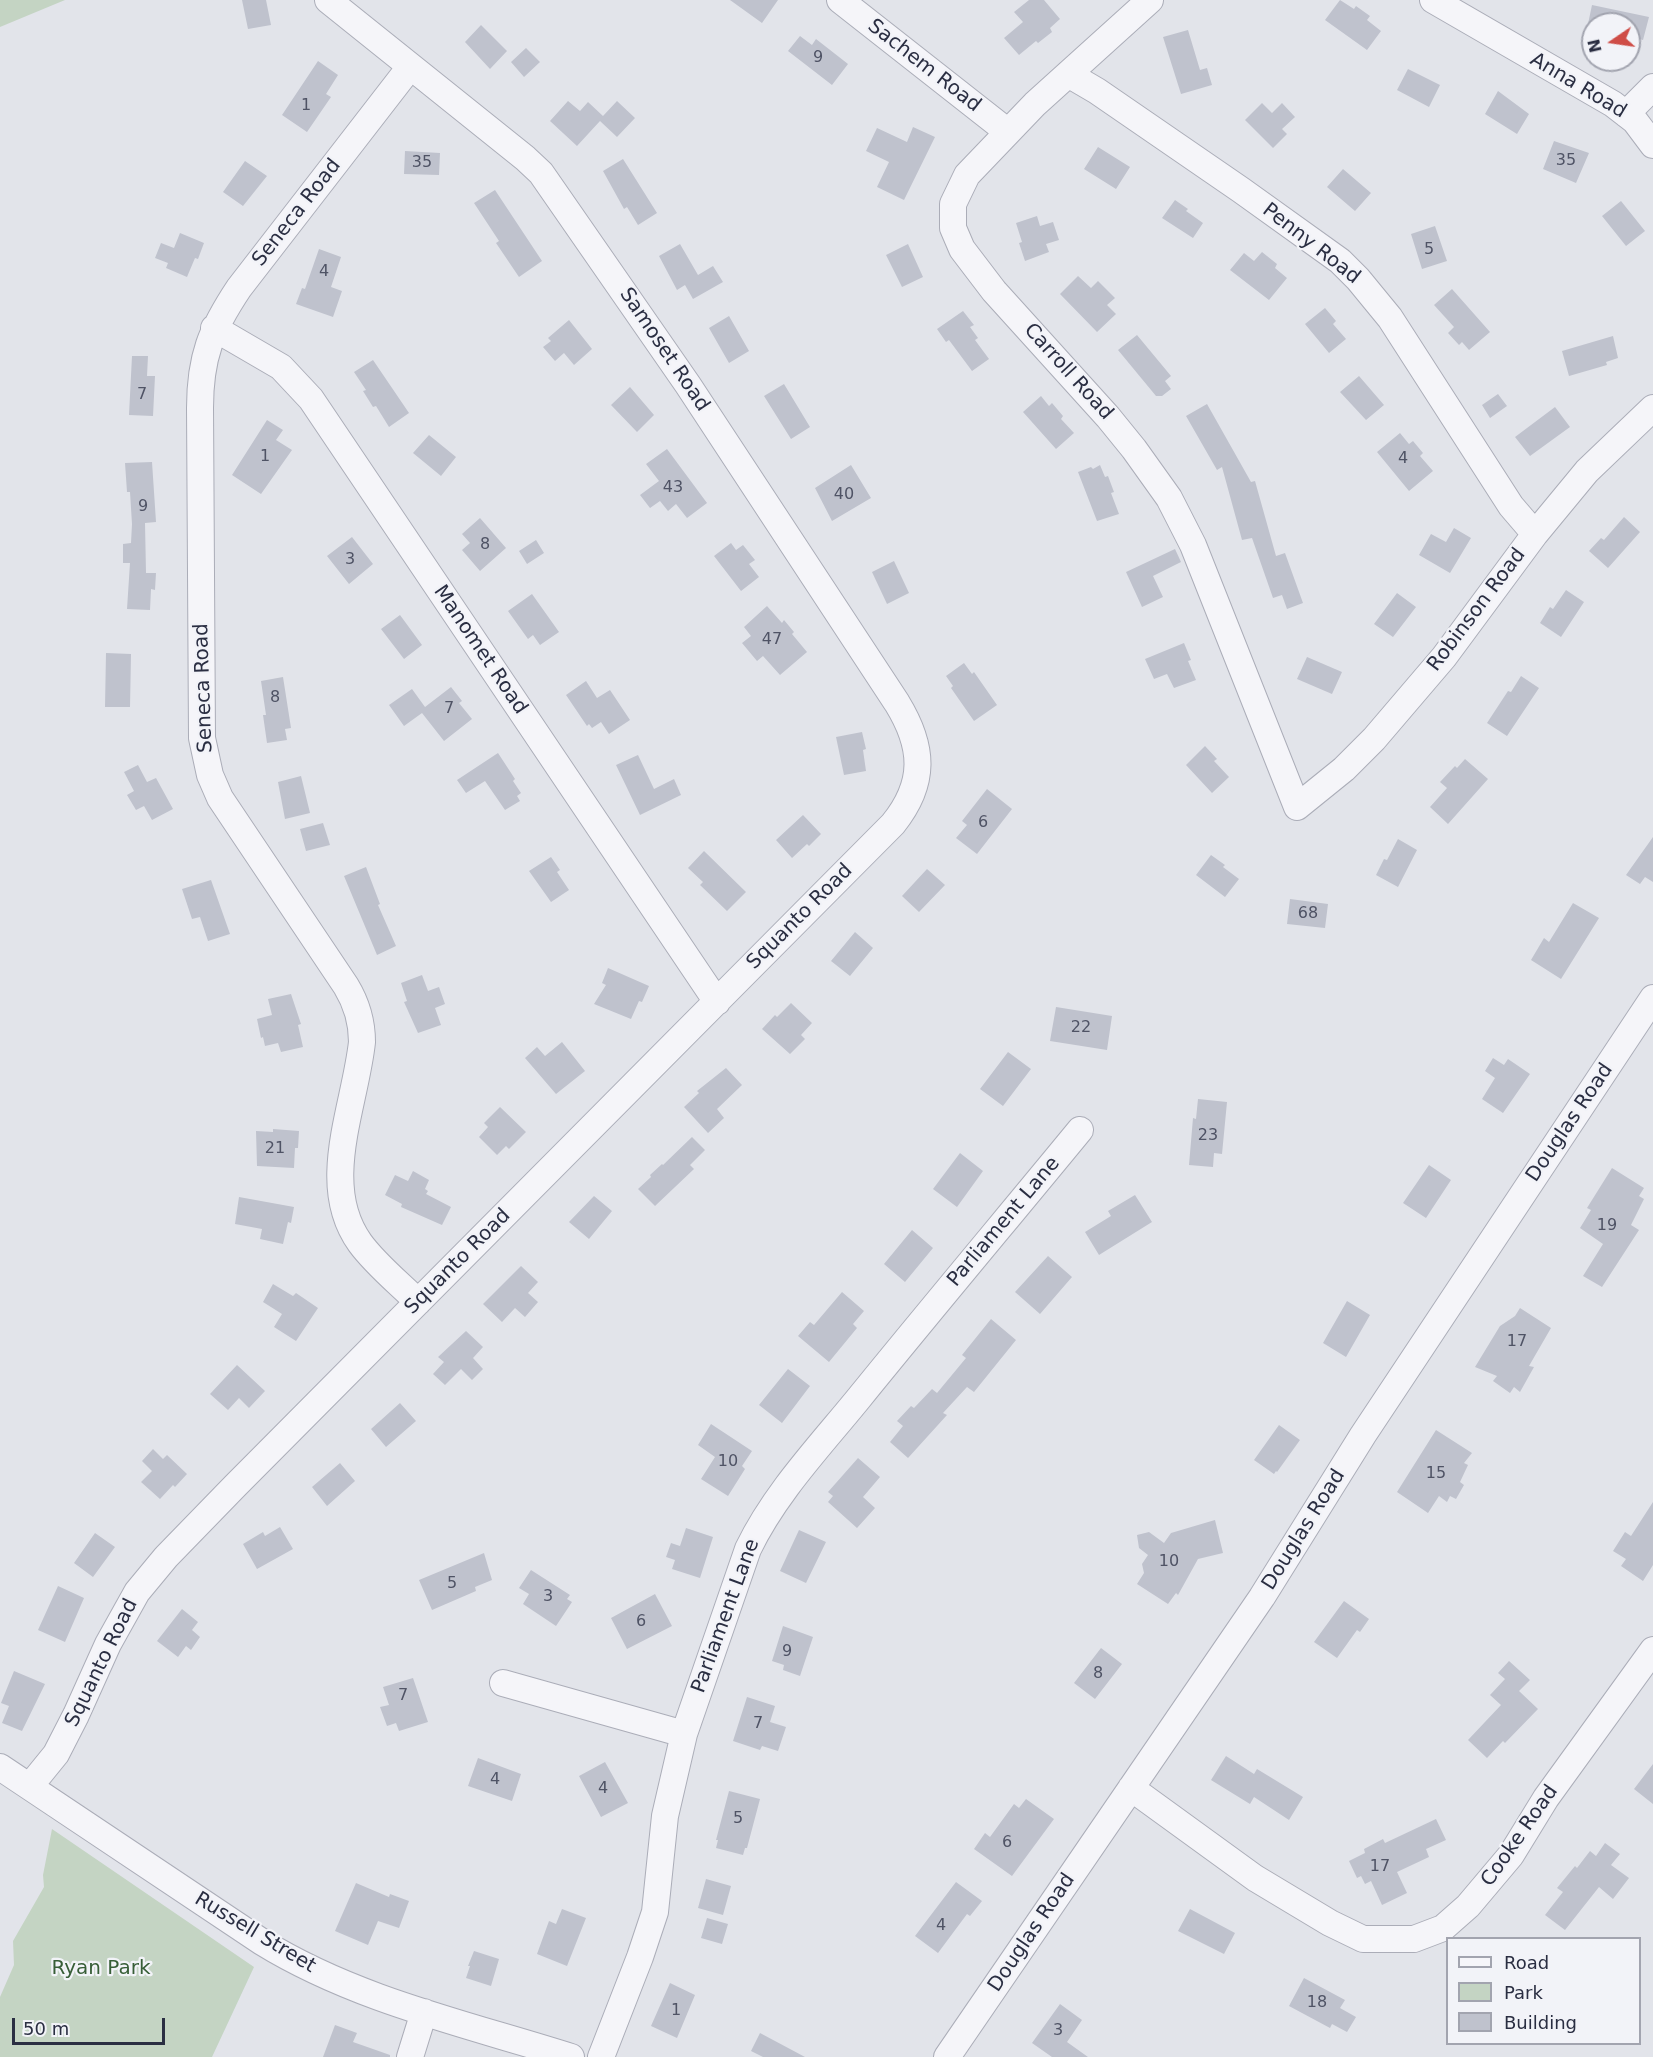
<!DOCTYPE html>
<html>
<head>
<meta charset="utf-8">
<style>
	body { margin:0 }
	#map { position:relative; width:1653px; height:2057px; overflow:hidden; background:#e2e4ea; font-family:"DejaVu Sans",sans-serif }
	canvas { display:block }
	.legend { position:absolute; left:1446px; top:1937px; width:195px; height:108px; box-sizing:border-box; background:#f2f3f8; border:2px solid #a2a4af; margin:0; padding:8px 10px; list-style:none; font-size:18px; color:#2a2e42 }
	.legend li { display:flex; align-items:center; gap:12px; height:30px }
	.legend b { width:30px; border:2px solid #a2a4af }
	.north { position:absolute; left:1581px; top:12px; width:60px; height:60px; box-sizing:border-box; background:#f2f3f8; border:2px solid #a2a4af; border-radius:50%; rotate:257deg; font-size:16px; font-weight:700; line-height:24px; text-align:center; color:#2a2e42 }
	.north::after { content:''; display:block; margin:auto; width:21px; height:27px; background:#cf4d47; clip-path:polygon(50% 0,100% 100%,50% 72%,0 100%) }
	.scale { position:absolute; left:12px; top:2018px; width:153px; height:27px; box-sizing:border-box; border:3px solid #2a2e42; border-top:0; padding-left:8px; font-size:18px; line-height:21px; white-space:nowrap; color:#2a2e42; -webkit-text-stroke:4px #f2f3f8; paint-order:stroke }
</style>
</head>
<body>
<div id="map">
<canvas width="1653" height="2057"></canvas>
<ul class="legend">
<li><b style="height:8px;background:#f5f5f9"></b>Road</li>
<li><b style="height:16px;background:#c4d4c3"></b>Park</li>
<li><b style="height:16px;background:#bfc2cd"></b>Building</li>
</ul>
<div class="north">N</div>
<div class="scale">50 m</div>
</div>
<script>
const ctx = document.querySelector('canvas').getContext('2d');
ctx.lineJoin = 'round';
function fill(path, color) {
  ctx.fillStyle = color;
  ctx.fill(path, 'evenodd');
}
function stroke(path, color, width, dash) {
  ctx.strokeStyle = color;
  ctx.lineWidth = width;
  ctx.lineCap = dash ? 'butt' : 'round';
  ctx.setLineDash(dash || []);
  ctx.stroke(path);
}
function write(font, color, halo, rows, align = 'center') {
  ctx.font = font + ' "DejaVu Sans",sans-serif';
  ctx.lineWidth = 4.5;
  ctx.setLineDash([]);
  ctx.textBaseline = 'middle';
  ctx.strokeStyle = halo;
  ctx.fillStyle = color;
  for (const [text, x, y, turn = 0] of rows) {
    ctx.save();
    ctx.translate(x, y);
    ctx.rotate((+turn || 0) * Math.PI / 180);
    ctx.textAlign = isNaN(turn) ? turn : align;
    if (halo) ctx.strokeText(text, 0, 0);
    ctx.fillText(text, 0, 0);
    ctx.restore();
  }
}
fill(new Path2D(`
	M0 0H65L0 27Z
	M52 1829 254 1967 212 2057H0V1997L14 1965 13 1941 44 1887 43 1875Z`), '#c4d4c3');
fill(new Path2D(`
	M242 0H266L271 25 248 29Z
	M730 0H778L762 23Z
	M1029 0H1044L1060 19 1050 28 1052 32 1038 43 1036 41 1019 55 1004 38 1023 22 1014 12Z
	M1340 0 1354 9 1356 6 1370 16 1367 20 1381 31 1367 50 1325 20Z
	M1592 5 1649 17 1643 40 1629 36V24H1588Z
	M481 25 507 51 490 69 465 42Z
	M1188 30 1200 70 1207 68 1212 85 1181 94 1163 37Z
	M800 36 812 45 816 39 848 64 832 85 788 51Z
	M526 48 540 62 524 77 511 62Z
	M318 61 338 75 326 94 331 97 307 132 282 115Z
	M1408 69 1440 85 1429 107 1397 90Z
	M1498 91 1529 114 1517 134 1485 114Z
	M568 101 580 111 588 102 603 116 617 101 635 118 617 137 600 121 577 146 550 121Z
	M1262 103 1272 113 1282 103 1295 117 1282 129 1287 134 1273 148 1245 120Z
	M913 127 935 137 904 200 877 187 889 162 866 151 877 128 907 142Z
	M1554 141 1589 153 1576 183 1543 169Z
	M1098 147 1130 167 1116 189 1084 169Z
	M405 151 440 153 439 175 404 174Z
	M623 159 657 213 638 225 627 207 624 209 603 171Z
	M245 161 267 176 243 206 223 192Z
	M1343 169 1371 193 1355 211 1327 187Z
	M495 190 542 261 519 277 496 243 499 241 474 203Z
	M1175 200 1188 209 1186 211 1203 223 1193 238 1162 218Z
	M1621 201 1645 231 1626 246 1602 216Z
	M1037 216 1040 226 1053 222 1059 240 1046 244 1049 252 1025 261 1019 243 1022 242 1016 223Z
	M1435 226 1447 261 1422 269 1411 234Z
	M180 233 204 243 198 259 195 258 187 277 166 268 168 263 155 258 161 243 174 248Z
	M680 244 698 275 713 266 723 282 693 299 685 285 677 290 659 256Z
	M908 244 923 277 902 287 886 255Z
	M319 249 341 257 331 287 342 291 333 317 296 304 302 288 305 289Z
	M1262 252 1277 264 1275 268 1287 278 1269 300 1230 270 1244 253 1254 261Z
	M1078 276 1091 288 1098 281 1115 298 1107 305 1116 314 1097 332 1060 294Z
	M1452 289 1490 332 1469 350 1462 342 1459 345 1448 333 1454 327 1434 305Z
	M1325 308 1336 321 1333 324 1346 339 1329 353 1305 324Z
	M963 311 974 325 970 327 978 338 975 340 989 359 972 371 949 340 946 342 937 329Z
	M729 316 749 351 729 363 709 328Z
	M569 320 592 349 574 365 564 353 555 361 543 347 551 341 548 338Z
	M1137 335 1171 376 1165 381 1171 389 1162 396H1156L1118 350Z
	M1613 336 1618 358 1606 362 1607 365 1569 376 1562 351Z
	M132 356H148L147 376H155L153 416 129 415Z
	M373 360 409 413 389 427 376 406 373 407 363 391 366 390 354 372Z
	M1359 376 1384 405 1366 420 1340 392Z
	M784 384 810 427 791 439 764 396Z
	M630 387 654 415 637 432 611 405Z
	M1498 394 1507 406 1490 418 1482 405Z
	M1041 396 1049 406 1052 403 1063 416 1061 419 1074 433 1056 449 1023 412Z
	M1207 404 1251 482 1255 481 1276 556 1285 553 1303 603 1287 609 1282 595 1273 598 1252 538 1242 540 1222 467 1217 470 1186 416Z
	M1555 407 1570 427 1530 456 1515 437Z
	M267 420 283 430 276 440 292 450 261 494 232 475Z
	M1400 433 1409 444 1413 441 1423 453 1420 456 1433 471 1409 491 1377 452Z
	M429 435 456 457 441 476 413 453Z
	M667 449 707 503 687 518 676 504 668 511 660 501 650 508 640 495 659 481 646 464Z
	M152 462 156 522 145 523 146 573H156L155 590 151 589 150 610 127 609 130 563H123V544L131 543 132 524 130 492H127L125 463Z
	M851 465 871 498 832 521 815 488Z
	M1100 465 1105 477 1108 476 1114 492 1111 493 1119 514 1097 521 1078 472 1091 467 1093 469Z
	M1624 517 1640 532 1608 568 1589 551 1601 538 1604 540Z
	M480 518 506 548 480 571 462 550 470 543 462 534Z
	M1454 528 1471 538 1450 573 1419 555 1431 534 1446 542Z
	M352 537 373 564 349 584 327 556Z
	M536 540 544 553 527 564 519 551Z
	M731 543 736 550 743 545 755 560 749 564 759 577 741 591 714 556Z
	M1175 549 1181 562 1153 576 1163 597 1142 607 1126 572Z
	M894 561 909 593 887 604 872 572Z
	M1566 590 1584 602 1561 637 1540 623 1550 607 1553 609Z
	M1397 593 1416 607 1393 637 1374 624Z
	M532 594 559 632 540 645 533 635 528 639 508 611Z
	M767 606 782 623 784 620 794 632 792 634 807 652 780 675 763 656 757 661 742 643 751 636 744 627Z
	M400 615 422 645 404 659 381 629Z
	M1184 643 1191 660 1188 661 1196 680 1174 688 1167 674 1154 679 1145 659Z
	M106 653 131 654 130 707H105Z
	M1307 657 1342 672 1332 694 1297 679Z
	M964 663 972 674 974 672 997 705 974 721 951 688 953 686 946 676Z
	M1521 676 1539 688 1507 736 1487 723 1508 691 1511 692Z
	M283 677 291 728 285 729 287 740 267 743 263 715H266L261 681Z
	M586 681 597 698 610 690 630 720 609 734 601 722 592 728 589 724 587 726 566 695Z
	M451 687 462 701 459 703 472 719 444 741 422 713 404 726 389 705 412 689 425 707Z
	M862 732 866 749 863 750 866 771 844 775 836 737Z
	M1205 746 1217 759 1214 761 1229 777 1212 793 1186 765Z
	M498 753 515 779 513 781 521 793 517 796 520 801 505 810 485 781 466 793 457 780Z
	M638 755 654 789 674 779 681 795 640 815 616 765Z
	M1465 759 1488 779 1448 824 1430 807 1447 788 1440 782 1455 766 1457 768Z
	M138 765 147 782 156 778 173 809 152 820 144 806 136 810 127 795 134 791 124 772Z
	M301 776 310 813 285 819 278 782Z
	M987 789 1012 809 977 854 956 838 967 825 962 821Z
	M803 815 821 834 809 846 807 844 792 858 776 840Z
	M323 823 330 845 306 851 300 829Z
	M1653 837V882L1645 877 1640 884 1626 875Z
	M1398 839 1417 850 1398 887 1376 875 1384 859 1387 860Z
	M704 851 746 892 727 911 700 885 703 882 688 868Z
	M1211 855 1225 865 1223 867 1239 879 1225 897 1196 875Z
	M551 857 560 870 557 872 569 890 551 902 529 871Z
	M366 867 380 904 378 905 396 946 377 955 344 876Z
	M927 869 945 885 919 912 902 896Z
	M211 880 230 934 208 941 200 917 192 919 182 889Z
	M1290 899 1328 904 1325 928 1287 924Z
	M1573 903 1599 918 1561 979 1531 960 1544 938 1549 942Z
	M855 932 873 948 850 976 831 961Z
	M608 968 649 986 642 1002 639 1001 631 1019 594 1004 606 985 602 983Z
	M422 975 428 991 439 987 445 1004 435 1008 441 1025 418 1033 404 1002 407 1001 401 983Z
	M291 994 301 1024 298 1025 303 1047 281 1052 278 1043 265 1046 263 1037 261 1038 257 1019 272 1015 268 999Z
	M791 1003 812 1023 801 1035 805 1039 790 1054 762 1029 775 1015 777 1017Z
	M1056 1007 1112 1016 1107 1050 1050 1041Z
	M562 1042 585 1071 556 1094 525 1058 537 1047 545 1056Z
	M1008 1052 1031 1069 1003 1106 980 1089Z
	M1493 1058 1504 1065 1508 1059 1530 1074 1503 1113 1482 1099 1495 1078 1485 1071Z
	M726 1068 742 1085 717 1109 724 1118 708 1133 684 1107 699 1093 697 1091Z
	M1198 1099 1227 1102 1222 1154 1214 1153 1213 1167 1189 1165 1193 1118 1196 1119Z
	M500 1107 526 1132 509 1149 506 1146 497 1155 479 1137 488 1127 484 1123Z
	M273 1129 299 1131 298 1148H295L294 1168 257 1166 256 1131 273 1132Z
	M692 1137 705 1150 690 1165 694 1169 655 1206 638 1189 651 1177 650 1175 662 1164 663 1165Z
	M960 1153 983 1171 957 1207 933 1189Z
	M1429 1165 1451 1180 1426 1218 1403 1203Z
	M1612 1168 1644 1188 1639 1196 1644 1199 1631 1225 1639 1230 1602 1287 1583 1276 1603 1244 1580 1228 1591 1210 1587 1208Z
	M413 1171 429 1180 425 1189 428 1191 426 1194 451 1207 442 1225 401 1207 402 1204 385 1195 395 1175 408 1181Z
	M1135 1195 1152 1222 1099 1255 1085 1232 1111 1216 1108 1211Z
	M594 1196 612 1211 589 1239 569 1222Z
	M239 1197 294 1207 291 1223 288 1222 283 1244 260 1239 262 1229 235 1224Z
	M912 1230 933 1248 905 1282 884 1264Z
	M1048 1256 1072 1277 1040 1314 1015 1292Z
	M521 1266 538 1282 528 1293 538 1302 525 1317 515 1308 502 1322 483 1304Z
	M273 1284 293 1296 296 1293 318 1308 296 1341 274 1327 282 1314 263 1302Z
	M842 1292 864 1311 853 1324 857 1328 829 1362 798 1336 810 1322 814 1325Z
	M1347 1301 1370 1315 1346 1357 1323 1343Z
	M1520 1308 1551 1328 1529 1366 1534 1367 1520 1392 1514 1387 1510 1393 1493 1381 1497 1376 1475 1367 1500 1326 1515 1316Z
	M991 1319 1016 1340 974 1392 967 1387 943 1413 947 1415 908 1458 890 1442 903 1426 897 1421 911 1406 914 1408 932 1389 937 1393 966 1358 962 1355Z
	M466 1331 483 1347 473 1358 483 1369 472 1380 461 1369 445 1385 433 1374 444 1362 438 1357Z
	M237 1365 265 1391 249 1408 239 1398 228 1410 210 1394Z
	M788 1369 810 1386 782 1423 759 1405Z
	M400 1403 416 1421 386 1447 371 1429Z
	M711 1424 752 1451 742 1466 745 1469 728 1496 701 1479 715 1457 698 1445Z
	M1279 1425 1300 1440 1277 1472 1276 1471 1274 1474 1254 1460Z
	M1436 1430 1472 1453 1464 1463 1468 1465 1460 1482 1464 1485 1456 1499 1450 1496 1447 1502 1439 1496 1428 1513 1397 1492Z
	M153 1449 163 1459 167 1455 187 1474 175 1487 173 1485 160 1499 141 1482 152 1471 142 1461Z
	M858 1458 880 1477 863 1497 875 1508 857 1528 828 1502 833 1496 828 1492Z
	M340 1463 355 1481 327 1506 312 1487Z
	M1653 1502V1565L1643 1581 1621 1566 1626 1559 1613 1551 1625 1532 1631 1536Z
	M1215 1520 1223 1553 1198 1559 1178 1595 1176 1593 1168 1604 1137 1584 1144 1573 1142 1564 1148 1555 1139 1548 1137 1535 1149 1532 1164 1543 1171 1533Z
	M280 1527 293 1549 257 1569 243 1544 263 1532 265 1536Z
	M686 1528 713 1537 700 1578 672 1569 675 1560 666 1557 671 1543 680 1546Z
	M799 1530 826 1542 806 1583 780 1571Z
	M95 1533 115 1547 93 1577 74 1563Z
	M484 1553 492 1580 475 1587 476 1591 432 1610 419 1580Z
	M531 1570 570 1595 567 1599 572 1602 556 1626 523 1604 529 1594 519 1588Z
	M58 1586 84 1598 65 1642 38 1630Z
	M655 1594 672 1626 627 1649 611 1618Z
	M1344 1601 1369 1619 1360 1632 1357 1630 1337 1658 1314 1642Z
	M182 1609 198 1622 192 1630 200 1637 191 1650 186 1646 178 1657 157 1641Z
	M783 1626 813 1637 800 1676 783 1670 784 1665 772 1661Z
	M1101 1648 1122 1664 1095 1699 1074 1683Z
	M1509 1661 1530 1680 1519 1691 1538 1709 1505 1743 1503 1741 1487 1758 1468 1740 1501 1705 1490 1695 1505 1679 1498 1673Z
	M14 1671 45 1684 22 1731 2 1723 9 1706 1 1703Z
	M413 1678 428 1722 399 1731 396 1723 387 1726 380 1707 389 1705 383 1687Z
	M747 1697 775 1706 770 1722 786 1727 778 1751 762 1746 760 1750 733 1741Z
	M1226 1756 1254 1774 1257 1769 1303 1797 1289 1820 1254 1797 1250 1804 1211 1780Z
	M478 1758 521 1774 512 1801 468 1786Z
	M605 1762 628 1803 601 1817 579 1776Z
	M1653 1764V1804L1634 1789Z
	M729 1791 760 1799 747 1848H745L743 1855 716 1848 718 1840H716Z
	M1026 1799 1054 1819 1012 1876 974 1849 985 1833 990 1837 1014 1804 1019 1808Z
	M1436 1819 1446 1840 1426 1849 1429 1857 1397 1872 1407 1893 1382 1905 1371 1881 1365 1884 1361 1876 1357 1878 1349 1861 1365 1853 1364 1849 1383 1839 1385 1843Z
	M1605 1843 1620 1854 1611 1865 1629 1878 1613 1899 1599 1887 1565 1930 1545 1915 1563 1892 1557 1888 1575 1866 1577 1868 1590 1851 1596 1856Z
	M706 1879 731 1886 723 1915 698 1908Z
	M956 1882 982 1901 970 1916 967 1914 938 1953 915 1936Z
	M356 1883 389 1897 390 1894 409 1901 399 1928 378 1921 368 1945 335 1931Z
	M562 1909 586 1918 567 1966 537 1954 549 1921 556 1924Z
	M1190 1909 1235 1933 1224 1954 1178 1931Z
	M707 1918 728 1924 722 1944 701 1938Z
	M474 1951 499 1959 491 1986 466 1978 470 1966H468Z
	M1304 1978 1345 2000 1340 2008 1356 2017 1347 2032 1332 2024 1330 2028 1289 2006Z
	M670 1983 695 1995 677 2038 651 2026Z
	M1060 2004 1082 2020 1067 2042 1088 2057H1052L1032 2043Z
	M335 2025 357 2033 353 2042 390 2055V2057H323Z
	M760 2033 805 2057H763L751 2051Z`), '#bfc2cd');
const minor = new Path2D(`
	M840 0 1008 132
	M1150 0 1035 104 967 175 953 204V228L962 249 994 291 1108 417 1134 449 1169 498 1193 545 1297 807 1344 769 1374 739 1444 657 1535 534 1587 471 1653 408
	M1433 0 1613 104 1635 121 1653 145
	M410 67 239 288C211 330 200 357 200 408L202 738 210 775 220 798 346 986C357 1004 362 1021 362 1042 355 1107 318 1185 360 1243 376 1265 399 1283 418 1302
	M1068 74 1097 91 1241 190 1340 261 1358 279 1390 318 1511 506 1535 534
	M1626 114 1653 87
	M214 328 281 367 311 399 717 1002
	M503 1683 684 1734
	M0 1767 262 1942C356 2000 467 2024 571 2057
	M30 1786 56 1754 76 1715 108 1644 137 1592 166 1557 235 1486 893 824C926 783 924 747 897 703L688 385 541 173 525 158 328 0
	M1131 1788 1255 1878 1330 1923 1363 1939H1414L1443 1928 1468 1906 1511 1855 1546 1798 1653 1650
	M410 2057 424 2012
	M601 2057 640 1957 655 1912 665 1816 684 1734 748 1549C775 1493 820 1446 859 1398 932 1308 1006 1220 1080 1130
	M947 2057 1262 1597 1363 1435 1653 998`);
stroke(minor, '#abadb8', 28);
stroke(minor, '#f5f5f9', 26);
write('16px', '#4f5365', null, [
	["9",818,58],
	["1",306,106],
	["35",1566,161],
	["35",422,163],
	["5",1429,250],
	["4",324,272],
	["7",142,395],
	["1",265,457],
	["4",1403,459],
	["43",673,488],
	["40",844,495],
	["9",143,507],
	["8",485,545],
	["3",350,560],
	["47",772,640],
	["8",275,698],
	["7",449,709],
	["6",983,823],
	["68",1308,914],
	["22",1081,1028],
	["23",1208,1136],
	["21",275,1149],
	["19",1607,1226],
	["17",1517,1342],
	["10",728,1462],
	["15",1436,1474],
	["10",1169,1562],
	["5",452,1584],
	["3",548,1597],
	["6",641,1622],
	["9",787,1652],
	["8",1098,1674],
	["7",403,1696],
	["7",758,1724],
	["4",495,1780],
	["4",603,1789],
	["5",738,1819],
	["6",1007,1843],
	["17",1380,1867],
	["4",941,1926],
	["18",1317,2003],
	["1",676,2011],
	["3",1058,2031]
]);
write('20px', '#2a2e42', '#f2f3f8', [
	["Sachem Road",924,66,38],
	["Anna Road",1578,86,31],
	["Seneca Road",297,213,-52],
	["Penny Road",1311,244,38],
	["Samoset Road",664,350,56],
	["Carroll Road",1068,372,48],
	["Robinson Road",1477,610,-53],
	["Manomet Road",480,650,56],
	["Seneca Road",204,688,-92],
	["Squanto Road",800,917,-45],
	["Douglas Road",1570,1123,-56],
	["Parliament Lane",1004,1222,-50],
	["Squanto Road",458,1262,-45],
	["Douglas Road",1304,1530,-58],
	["Parliament Lane",726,1616,-70],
	["Squanto Road",102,1663,-64],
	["Cooke Road",1520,1836,-55],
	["Russell Street",255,1933,31],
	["Douglas Road",1032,1933,-56]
]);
write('20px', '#375e37', '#f2f3f8', [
	["Ryan Park",101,1969]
]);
</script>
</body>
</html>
